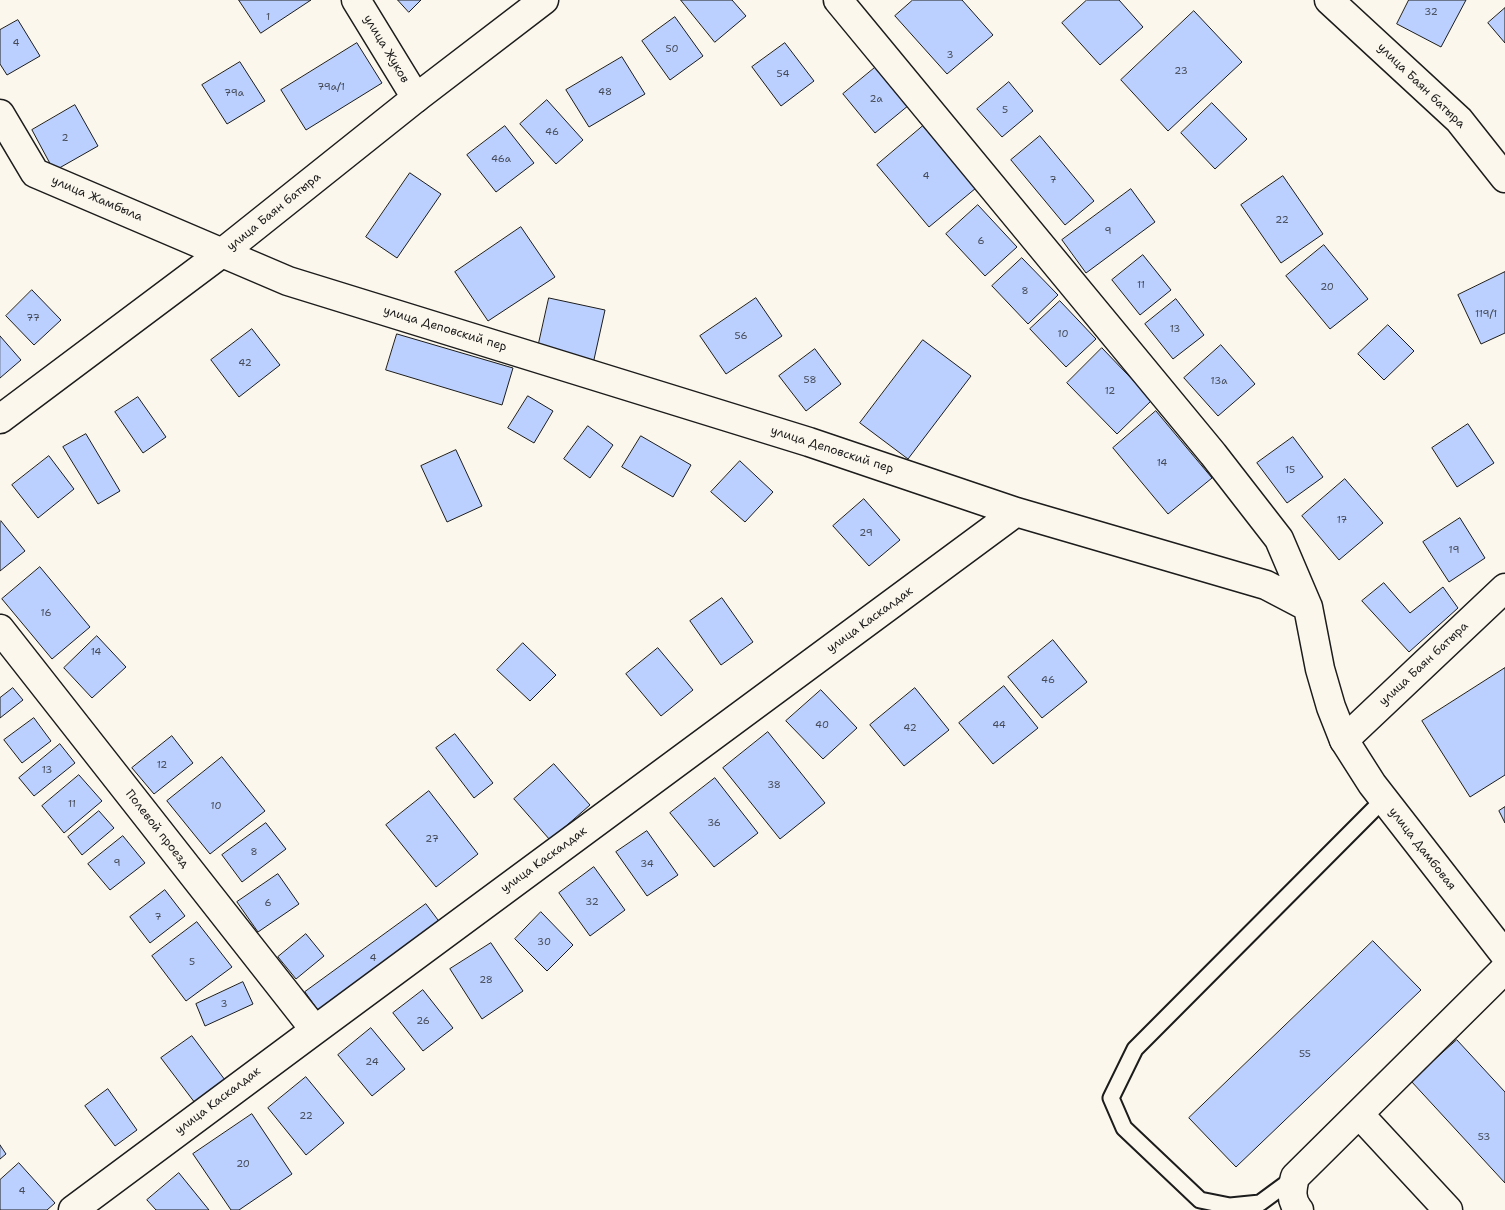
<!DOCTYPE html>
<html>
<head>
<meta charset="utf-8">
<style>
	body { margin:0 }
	canvas { display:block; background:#fbf7ec }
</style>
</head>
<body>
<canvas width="1505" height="1210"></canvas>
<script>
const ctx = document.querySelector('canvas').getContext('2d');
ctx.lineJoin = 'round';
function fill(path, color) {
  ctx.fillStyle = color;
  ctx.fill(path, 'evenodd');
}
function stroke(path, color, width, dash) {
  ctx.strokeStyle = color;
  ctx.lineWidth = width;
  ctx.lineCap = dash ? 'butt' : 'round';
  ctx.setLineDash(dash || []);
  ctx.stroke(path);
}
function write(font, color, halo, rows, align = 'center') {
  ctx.font = font + ' "Shantell Sans",sans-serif';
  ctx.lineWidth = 4.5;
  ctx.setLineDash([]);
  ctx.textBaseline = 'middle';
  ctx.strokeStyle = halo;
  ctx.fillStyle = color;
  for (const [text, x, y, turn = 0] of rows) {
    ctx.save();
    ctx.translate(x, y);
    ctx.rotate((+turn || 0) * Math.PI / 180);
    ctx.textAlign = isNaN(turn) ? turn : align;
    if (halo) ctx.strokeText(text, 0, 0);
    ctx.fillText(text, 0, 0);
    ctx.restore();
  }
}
const building = new Path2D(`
	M239 0H311L261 33Z
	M398 0H421L409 12Z
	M681 0H732L746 16 715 42Z
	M913 0H962L993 35 947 74 895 16Z
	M1087 0H1119L1143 27 1100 65 1062 23Z
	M1409 0H1466L1441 47 1397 24Z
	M1505 8V43L1488 23Z
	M1194 11 1242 62 1168 131 1121 80Z
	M675 17 703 56 670 80 642 41Z
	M18 20 40 56 7 75 0 64V30Z
	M357 43 382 83 306 130 281 90Z
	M785 43 814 81 781 106 752 67Z
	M622 57 645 94 589 127 566 90Z
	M240 62 265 101 227 124 202 85Z
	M877 66 909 105 875 133 843 94Z
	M1009 82 1033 111 1002 137 977 109Z
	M547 100 583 140 556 164 520 124Z
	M1212 103 1247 139 1215 169 1181 133Z
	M75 105 98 146 54 171 32 130Z
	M505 126 534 163 496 192 467 155Z
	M923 126 976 188 929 227 877 165Z
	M1040 136 1094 201 1065 225 1011 160Z
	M410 173 441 194 397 258 366 237Z
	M1283 176 1323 234 1281 263 1241 205Z
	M1131 189 1155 222 1086 273 1062 240Z
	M978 205 1017 247 985 276 946 234Z
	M521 227 555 277 488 321 455 272Z
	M1324 245 1368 299 1330 329 1286 276Z
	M1143 255 1171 290 1140 315 1112 280Z
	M1022 258 1058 295 1028 324 992 286Z
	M1505 272V333L1481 344 1458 295Z
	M32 290 61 320 34 345 6 316Z
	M549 298 605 310 593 364 537 352Z
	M756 298 782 336 726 374 700 336Z
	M1176 299 1204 335 1173 359 1145 324Z
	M1060 301 1096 339 1066 367 1030 329Z
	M1388 325 1414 351 1384 380 1358 354Z
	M252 329 280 365 239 397 211 360Z
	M397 334 513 368 502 405 386 370Z
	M0 336 21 360 0 378Z
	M923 340 971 376 908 459 860 423Z
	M1221 345 1255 384 1218 416 1184 378Z
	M1102 348 1152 400 1117 434 1067 383Z
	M815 349 841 384 806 411 779 376Z
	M528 396 553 411 534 443 508 428Z
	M138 397 166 437 143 453 115 412Z
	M1156 411 1212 478 1168 514 1113 448Z
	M1468 424 1494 463 1457 487 1432 448Z
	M588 426 613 445 590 478 564 459Z
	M86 434 120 491 98 504 63 447Z
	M641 436 691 465 673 497 622 467Z
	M1293 437 1323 477 1287 503 1257 463Z
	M456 450 482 506 447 522 421 466Z
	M49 456 74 489 38 518 12 485Z
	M740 461 773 492 745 522 711 492Z
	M1345 479 1383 523 1339 560 1302 516Z
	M864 499 900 540 869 566 833 526Z
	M1460 518 1485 558 1449 582 1423 542Z
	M1 521 25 551 0 571V522Z
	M40 567 90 627 52 659 2 599Z
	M1384 583 1410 613 1443 587 1458 608 1409 652 1362 601Z
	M722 598 753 642 721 665 690 621Z
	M97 636 126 667 92 698 64 668Z
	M1053 640 1087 682 1042 718 1008 677Z
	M523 643 556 675 530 701 497 670Z
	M658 648 693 690 661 716 626 674Z
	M1505 668V775L1470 797 1422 721Z
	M1004 686 1038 728 993 764 959 723Z
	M13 688 23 700 0 718V698Z
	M915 688 949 730 904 766 870 725Z
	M821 690 857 728 823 759 786 721Z
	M34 718 51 741 22 763 4 740Z
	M768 732 825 803 780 839 723 768Z
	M455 734 493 783 474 798 436 748Z
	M172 736 193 763 154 794 132 768Z
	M60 744 75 763 34 796 19 778Z
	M222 757 265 811 210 854 167 801Z
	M554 764 590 805 550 840 514 799Z
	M79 775 102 801 64 833 42 806Z
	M715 778 758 833 714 867 670 813Z
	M429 791 478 854 436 887 386 825Z
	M1505 807V823L1499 811Z
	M99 811 114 828 82 855 68 837Z
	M266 823 286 849 242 882 222 855Z
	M647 831 678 875 647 896 616 852Z
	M123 836 145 863 110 890 88 864Z
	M594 867 625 910 590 936 559 893Z
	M278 874 299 904 258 932 237 902Z
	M165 890 185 916 150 943 130 917Z
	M426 904 441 924 320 1013 305 992Z
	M541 912 573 945 547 971 515 939Z
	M197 922 232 967 186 1001 152 956Z
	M306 934 324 956 296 979 278 957Z
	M1373 941 1421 990 1236 1167 1189 1118Z
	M491 943 523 991 482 1019 450 969Z
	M243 982 253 1004 205 1026 196 1004Z
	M423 990 453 1028 423 1051 393 1013Z
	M371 1028 405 1069 372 1096 338 1055Z
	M192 1036 225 1080 195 1103 161 1058Z
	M1457 1040 1505 1092V1183L1411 1081Z
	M306 1077 344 1123 306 1155 268 1108Z
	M108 1089 137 1130 115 1146 85 1106Z
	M252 1114 292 1174 239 1210H231L193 1154Z
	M0 1145 6 1154 0 1159Z
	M19 1163 55 1203 47 1210H0V1180Z
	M179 1173 209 1210H156L147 1200Z`);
fill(building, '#bbd0ff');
stroke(building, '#1c1c1c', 1);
const service = new Path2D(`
	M1294 1178 1260 1203 1230 1206 1200 1200 1124 1128 1111 1098 1135 1049 1384 799`);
const minor = new Path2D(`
	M356 0 416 98
	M838 0 1213 454 1279 539 1308 607
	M0 114 35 173 288 281 809 442 1016 512 1266 585 1308 607 1320 669 1331 707 1344 740
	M0 629 315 1030
	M1359 1114 1448 1210
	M73 1210 315 1030 1016 512
	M1299 1210C1290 1200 1292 1189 1295 1177L1505 969`);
const tertiary = new Path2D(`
	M1329 0 1459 120 1505 178
	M0 419 223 252 416 98 544 0
	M1505 588 1344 740 1372 784 1505 955`);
stroke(service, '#1c1c1c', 19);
stroke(minor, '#1c1c1c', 31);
stroke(tertiary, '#1c1c1c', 31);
stroke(service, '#fbf7ec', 15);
stroke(minor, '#fbf7ec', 28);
stroke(tertiary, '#fbf7ec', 28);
write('10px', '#444955', null, [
	["32",1431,12],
	["1",268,17],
	["4",16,43],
	["50",672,49],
	["3",950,55],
	["23",1181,71],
	["54",783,74],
	["79а/1",331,87],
	["48",605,92],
	["79а",234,93],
	["2а",876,99],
	["5",1005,110],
	["46",552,132],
	["2",65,138],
	["46а",501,159],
	["4",926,176],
	["7",1053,180],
	["22",1282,220],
	["9",1108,231],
	["6",981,241],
	["11",1141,285],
	["20",1327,287],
	["8",1025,291],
	["119/1",1486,314],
	["77",33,318],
	["13",1175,329],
	["10",1063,334],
	["56",741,336],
	["42",245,363],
	["58",810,380],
	["13а",1219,381],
	["12",1110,391],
	["14",1162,463],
	["15",1290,470],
	["17",1342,520],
	["29",866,533],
	["19",1454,550],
	["16",46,613],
	["14",96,652],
	["46",1048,680],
	["40",822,725],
	["44",999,725],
	["42",910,728],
	["12",162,765],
	["13",47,770],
	["38",774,785],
	["11",72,804],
	["10",216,806],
	["36",714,823],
	["27",432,839],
	["8",254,852],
	["9",117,863],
	["34",647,864],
	["32",592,902],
	["6",268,903],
	["7",158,917],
	["30",544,942],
	["4",373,958],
	["5",192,962],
	["28",486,980],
	["3",224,1004],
	["26",423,1021],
	["55",1305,1054],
	["24",372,1062],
	["22",306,1116],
	["53",1484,1137],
	["20",243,1164],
	["4",22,1191]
]);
write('12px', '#1c1c1c', '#fbf7ec', [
	["улица Жуков",386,49,59],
	["улица Баян батыра",1421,86,44],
	["улица Жамбыла",97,199,23],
	["улица Баян батыра",274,212,-39],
	["улица Деповский пер",445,329,17],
	["улица Деповский пер",832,450,18],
	["улица Каскалдак",870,620,-36],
	["улица Баян батыра",1424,664,-43],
	["Полевой проезд",157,829,52],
	["улица Дамбовая",1422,849,52],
	["улица Каскалдак",544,860,-36],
	["улица Каскалдак",218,1101,-37]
]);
</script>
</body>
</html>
